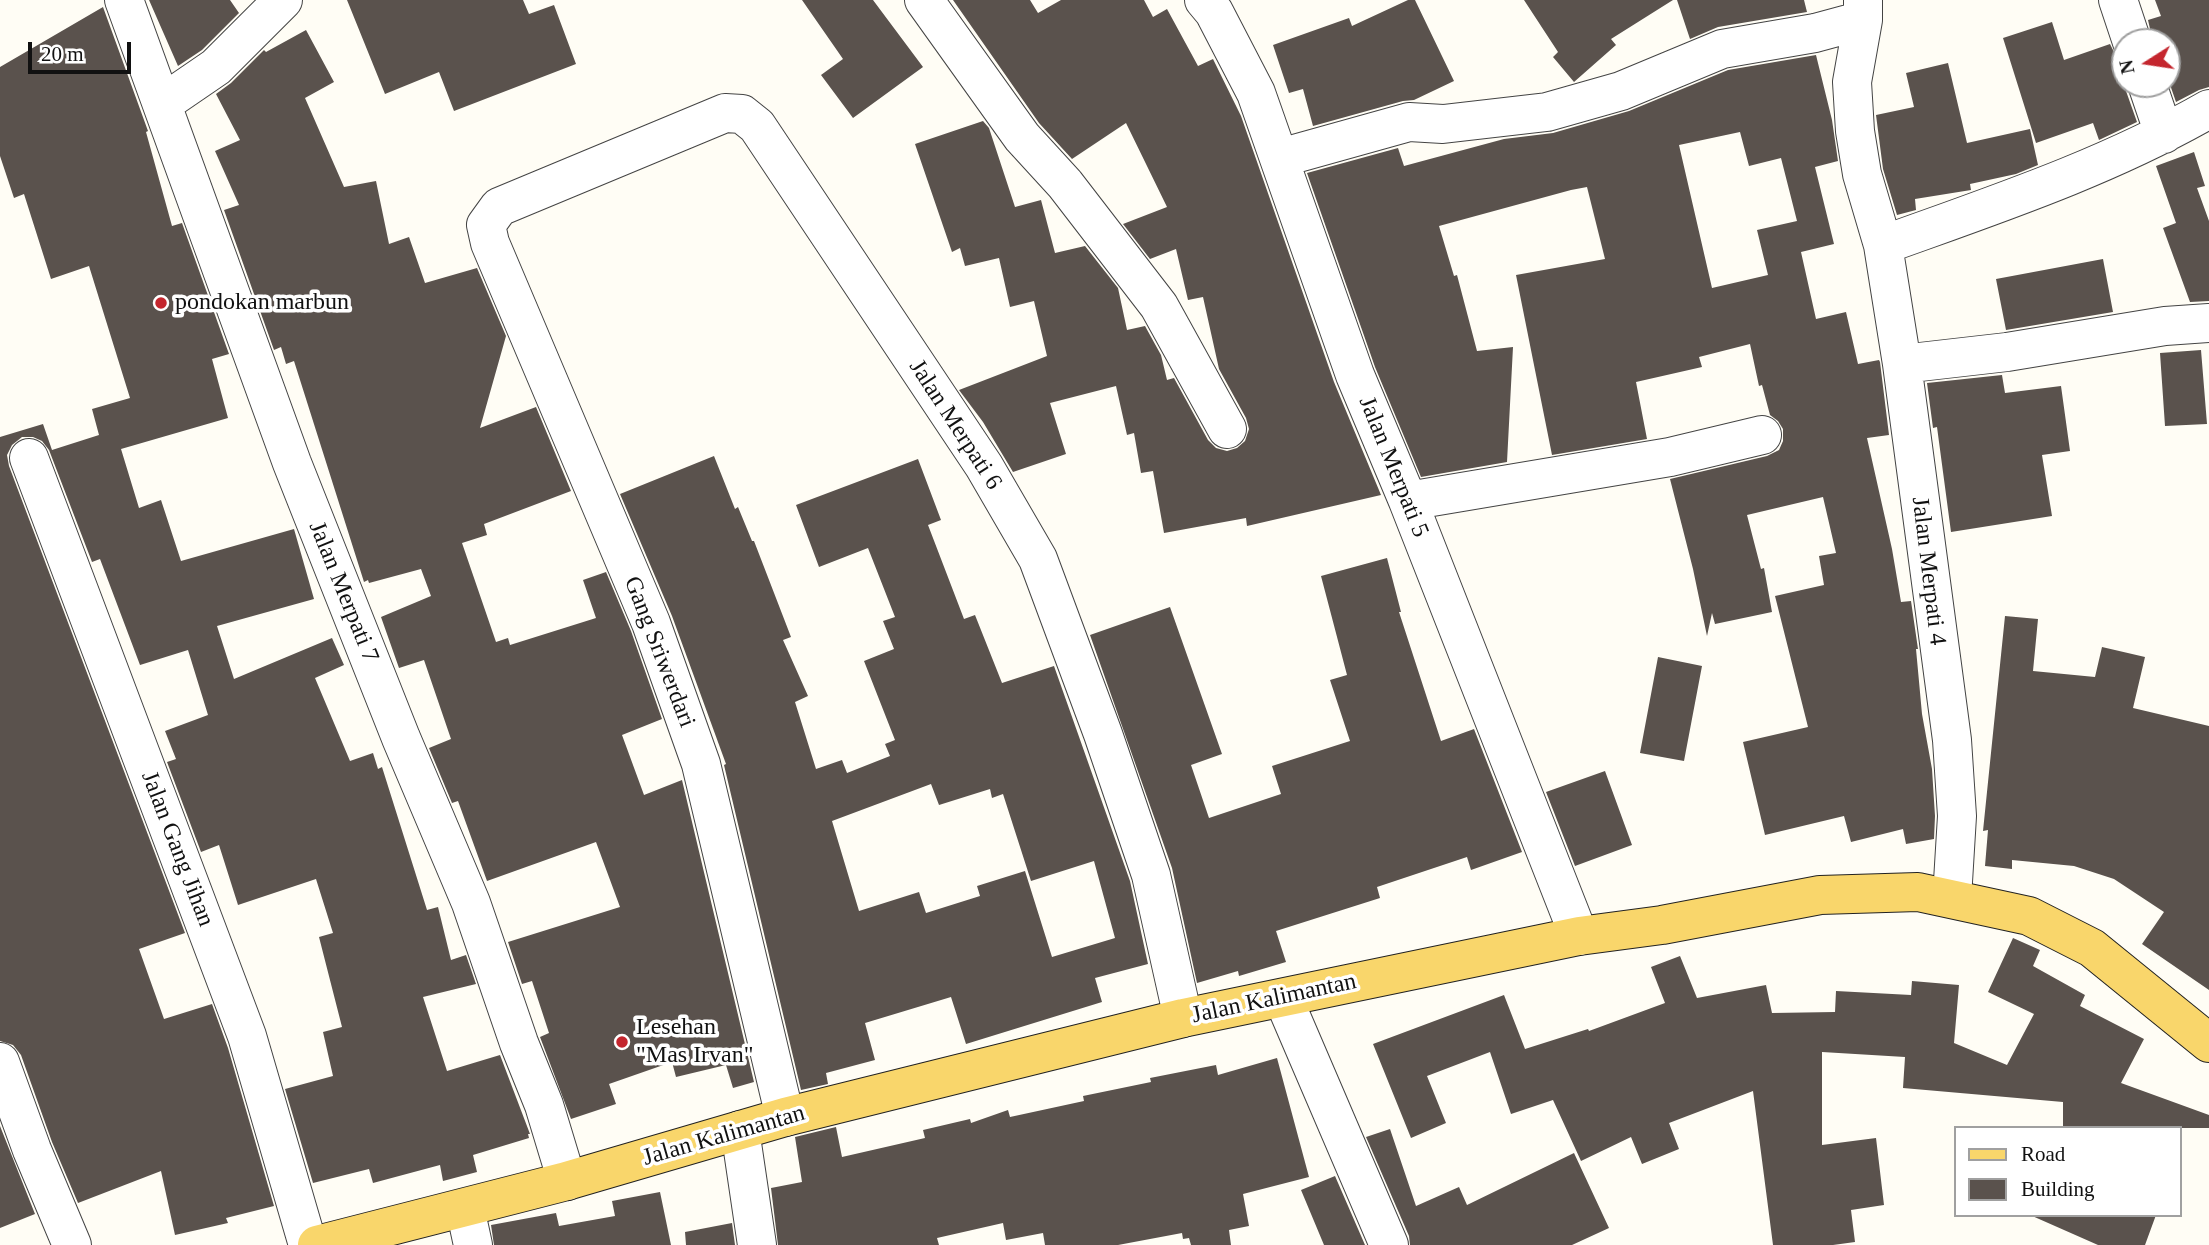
<!DOCTYPE html>
<html>
<head>
<meta charset="utf-8">
<style>
	body { margin:0 }
	#map { position:relative; width:2209px; height:1245px; overflow:hidden; background:#fffdf5; font-family:Georgia,serif }
	canvas { display:block }
	.legend { position:absolute; left:1954px; top:1126px; width:228px; height:91px; box-sizing:border-box; background:#fff; border:2px solid #a0a0a0; margin:0; padding:9px 12px; list-style:none; font-size:21px; color:#111 }
	.legend li { display:flex; align-items:center; gap:14px; height:35px }
	.legend b { width:35px; border:2px solid #a0a0a0 }
	.north { position:absolute; left:2111px; top:28px; width:70px; height:70px; box-sizing:border-box; background:#fff; border:2px solid #a0a0a0; border-radius:50%; rotate:258deg; font-size:19px; font-weight:700; line-height:28px; text-align:center; color:#111 }
	.north::after { content:''; display:block; margin:auto; width:24px; height:32px; background:#c4262e; clip-path:polygon(50% 0,100% 100%,50% 72%,0 100%) }
	.scale { position:absolute; left:28px; top:42px; width:103px; height:32px; box-sizing:border-box; border:4px solid #111; border-top:0; padding-left:9px; font-size:21px; line-height:24px; white-space:nowrap; color:#111; -webkit-text-stroke:5px #fff; paint-order:stroke }
</style>
</head>
<body>
<div id="map">
<canvas width="2209" height="1245"></canvas>
<ul class="legend">
<li><b style="height:9px;background:#f9d66b"></b>Road</li>
<li><b style="height:19px;background:#5a524d"></b>Building</li>
</ul>
<div class="north">N</div>
<div class="scale">20 m</div>
</div>
<script>
const ctx = document.querySelector('canvas').getContext('2d');
ctx.lineJoin = 'round';
function fill(path, color) {
  ctx.fillStyle = color;
  ctx.fill(path, 'evenodd');
}
function stroke(path, color, width, dash) {
  ctx.strokeStyle = color;
  ctx.lineWidth = width;
  ctx.lineCap = dash ? 'butt' : 'round';
  ctx.setLineDash(dash || []);
  ctx.stroke(path);
}
function write(font, color, halo, rows, align = 'center') {
  ctx.font = font + ' Georgia,serif';
  ctx.lineWidth = 7;
  ctx.setLineDash([]);
  ctx.textBaseline = 'middle';
  ctx.strokeStyle = halo;
  ctx.fillStyle = color;
  for (const [text, x, y, turn = 0] of rows) {
    ctx.save();
    ctx.translate(x, y);
    ctx.rotate((+turn || 0) * Math.PI / 180);
    ctx.textAlign = isNaN(turn) ? turn : align;
    if (halo) ctx.strokeText(text, 0, 0);
    ctx.fillText(text, 0, 0);
    ctx.restore();
  }
}
fill(new Path2D(`
	M149 0H230L239 13 202 50 178 66Z
	M347 0H523L529 14 554 5 576 64 454 111 439 72 385 94Z
	M802 0H873L923 67 853 118 821 75 843 59Z
	M953 0H1030L1038 13 1061 0H1144L1153 17 1167 9 1198 66 1213 59 1241 116 1334 382 1381 495 1247 526 1246 518 1164 533 1153 471 1141 473 1134 433 1127 435 1116 386 1050 403 1066 454 1013 472 983 422 959 390 1047 356 1034 301 1010 307 999 258 965 266 960 248 952 252 915 144 983 121 989 128 1015 207 1041 200 1055 253 1085 246 1118 288 1127 330 1145 326 1161 355 1167 380 1174 378 1208 440 1216 448 1227 451 1237 448 1245 441 1249 429 1246 418 1219 369 1203 297 1188 300 1176 249 1150 259 1123 224 1167 207 1126 123 1072 159 1039 123Z
	M1408 0H1415L1454 81 1414 100 1403 101 1313 126 1303 89 1289 93 1273 45 1349 18 1352 26Z
	M1524 0H1673L1611 39 1616 45 1574 82 1553 57 1558 52Z
	M1677 0H1804L1807 12 1718 27 1690 39Z
	M2155 0H2209V87L2199 90 2176 102 2167 76V42H2153L2148 20 2161 16Z
	M103 7 148 131 146 132 172 226 182 223 229 354 212 359 228 418 121 449 139 508 161 500 181 561 294 529 314 599 217 626 234 679 332 638 344 665 315 678 350 761 373 753 378 769 382 767 427 910 438 907 451 960 466 955 476 984 423 997 447 1071 500 1055 530 1134H528L529 1138 473 1155 477 1172 443 1181 440 1165 373 1183 369 1169 313 1183 285 1089 333 1076 323 1032 342 1027 319 937 333 933 316 879 238 905 219 845 201 852 167 762 176 759 165 731 208 715 188 650 140 665 100 559 92 562 49 450 42 441 33 437H22L12 445 7 455 9 466 185 933 139 949 164 1019 212 1004 228 1048 274 1206 226 1218 228 1223 175 1235 161 1171 78 1203 52 1142 21 1055 13 1045 0 1041V437L43 424 52 450 99 435 92 409 130 398 89 266 51 279 24 194 14 198 0 156V67Z
	M2052 22 2064 60 2110 44 2117 58 2125 62 2126 91 2137 122 2099 140 2093 123 2036 143 2003 38Z
	M306 30 334 82 305 98 344 187 376 181 389 244 409 237 425 283 477 268 506 336 480 428 536 407 571 491 484 524 487 535 462 543 496 642 508 638 510 645 596 618 583 580 606 572 631 631 662 719 622 735 644 795 682 780 754 1082 733 1088 726 1065 676 1077 672 1062 609 1084 616 1104 571 1119 540 1037 549 1033 532 981 522 984 508 942 620 907 596 842 487 881 458 801 452 803 429 748 451 739 424 660 399 668 381 617 431 596 421 569 369 583 368 580 364 582 294 361 286 364 281 347 274 350 224 210 239 205 215 151 240 140 216 94 231 83 264 50 266 52Z
	M1816 55 1832 120 1838 161 1815 167 1834 244 1801 252 1816 319 1846 312 1858 364 1879 360 1880 362 1889 435 1867 438 1892 549 1901 602 1911 601 1918 649H1916L1922 714 1932 769 1935 816 1934 839 1906 844 1903 829 1851 842 1844 816 1765 835 1743 742 1808 727 1775 596 1824 585 1819 556 1836 553 1823 497 1747 515 1761 569 1764 568 1772 612 1715 624 1712 613 1707 636 1693 569 1670 479 1767 456 1779 450 1783 441V429L1778 421 1770 415 1762 385 1759 386 1750 344 1699 357 1702 367 1636 382 1647 439 1552 455 1516 275 1605 259 1587 187 1571 190 1439 226 1454 276 1457 275 1477 351 1513 347 1507 462 1421 477 1375 367 1307 173 1398 148 1404 166 1504 139 1553 133 1629 111 1728 70ZM1740 132 1749 166 1781 158 1797 221 1757 230 1768 275 1712 288 1679 145Z
	M1948 63 1967 143 2030 129 2038 165 2016 174 1970 184 1971 190 1915 199 1916 210 1897 215 1883 169 1876 115 1914 107 1906 73Z
	M2194 152 2205 186 2197 188 2209 221V301L2190 302 2163 228 2176 223 2156 166Z
	M2103 259 2113 312 2006 330 1996 279Z
	M2201 350 2207 424 2165 426 2160 353Z
	M2002 375 2005 393 2061 386 2070 451 2042 455 2052 516 1951 532 1937 427 1933 428 1927 383Z
	M714 456 735 509 738 507 752 541H754L791 637 783 640 808 696 795 702 816 769 842 760 847 773 890 756 885 744 895 740 864 661 894 649 883 621 895 617 868 548 819 567 796 505 918 459 941 520 928 525 964 619 975 615 1002 683 1054 666 1130 881 1148 964 1095 978 1102 1002 966 1044 951 997 865 1023 875 1060 826 1073 828 1084 801 1090 724 765 726 764 672 616 620 494ZM931 784 939 805 990 789 992 798 1003 794 1031 881 1094 861 1115 938 1052 957 1025 871 977 886 980 896 926 913 919 892 859 911 832 821Z
	M1387 558 1401 612H1399L1441 741 1474 729 1522 852 1471 870 1467 857 1377 887 1380 898 1276 931 1286 962 1239 976 1238 971 1197 983 1172 868 1090 635 1170 607 1222 754 1191 765 1209 818 1281 794 1272 766 1350 741 1330 680 1347 675 1321 576Z
	M2005 616 2038 619 2033 671 2095 677 2102 647 2145 657 2133 708 2209 726V990L2142 944 2164 912 2114 879 2074 866 2012 860V869L1985 866 1988 830 1983 831Z
	M1658 657 1702 666 1684 761 1640 753Z
	M1605 771 1632 845 1575 866 1546 792Z
	M2013 938 2040 950 2033 966 2085 995 2080 1006 2144 1039 2121 1083 2209 1115V1128H2063V1102L1903 1088 1905 1057 1822 1052V1145L1876 1138 1884 1205 1851 1210 1855 1242 1833 1245H1773L1753 1091 1669 1123 1679 1149 1642 1164 1631 1137 1581 1161 1553 1100 1511 1114 1490 1052 1427 1076 1446 1123 1411 1138 1373 1044 1504 995 1525 1049 1588 1029 1589 1031 1665 1003 1651 967 1680 956 1697 998 1766 985 1772 1013 1835 1012 1836 991 1911 995 1912 981 1959 985 1954 1043 2007 1065 2034 1014 1988 992Z
	M1277 1058 1309 1177 1243 1194 1249 1226 1229 1230 1231 1245H1191L1189 1238 1183 1239 1182 1233 1118 1245H1045L1043 1233 1006 1240 1003 1223 937 1238 939 1245H778L771 1188 802 1182 795 1137 836 1127 842 1157 925 1138 923 1130 970 1119 971 1123 1008 1110 1010 1117 1084 1101 1083 1096 1151 1082 1150 1078 1216 1065 1218 1075Z
	M0 1126 35 1214 0 1228Z
	M1390 1129 1416 1206 1459 1187 1467 1205 1574 1153 1609 1228 1572 1245H1410L1409 1236 1366 1137Z
	M1335 1176 1365 1245H1324L1301 1190Z
	M660 1192 671 1245H494L491 1225 556 1213 559 1226 615 1216 612 1201Z
	M2030 1215H2156L2145 1245H2098Z
	M732 1223 735 1245H686L685 1232Z`), '#5a524d');
const minor = new Path2D(`
	M124 0 292 463 401 738 471 903 519 1043 544 1105 567 1181
	M924 0 1022 137 1065 184 1159 306 1227 429
	M1204 0 1214 12 1256 93 1355 375 1408 501 1579 936
	M1863 0V20L1852 82 1855 131 1862 174 1883 245 1902 364 1952 740 1957 816 1952 898
	M2118 0 2132 42
	M2147 84 2164 134
	M162 104 216 67 283 0
	M1280 158 1409 122 1443 124 1547 112 1621 91 1722 49 1815 33 1863 20
	M1883 245C1994 205 2106 168 2209 109
	M1902 364 2007 352 2165 326 2209 323
	M29 458 247 1036 308 1245
	M1408 501 1670 457 1762 435
	M1283 998 1389 1245
	M0 1062 32 1150 72 1245
	M785 1117 701 764 651 623 490 243 486 225 499 207 725 113 742 114 757 126 984 466 1038 559 1103 734 1151 875 1183 1018
	M740 1130 757 1245
	M465 1208 473 1245`);
const major = new Path2D(`
	M317 1245 563 1182 785 1117 1183 1018 1579 936 1662 925 1820 895 1918 892 2029 916 2092 948 2209 1043`);
stroke(minor, '#444', 40);
stroke(major, '#222', 40);
stroke(minor, '#fff', 38);
stroke(major, '#f9d66b', 38);
for (const [x, y, r, color] of [
	[161,303,7,"#c4262e"],
	[622,1042,7,"#c4262e"]
]) {
  const dot = new Path2D();
  dot.arc(x, y, r, 0, 2 * Math.PI);
  ctx.fillStyle = color;
  ctx.fill(dot);
  stroke(dot, '#fff', 2.5);
}
write('24px', '#111', '#fff', [
	["pondokan marbun",175,303],
	["Lesehan",636,1028],
	["\"Mas Irvan\"",636,1056]
], 'left');
write('24px', '#111', '#fff', [
	["Jalan Merpati 6",955,425,57],
	["Jalan Merpati 5",1393,467,68],
	["Jalan Merpati 4",1928,571,83],
	["Jalan Merpati 7",343,592,68],
	["Gang Sriwerdari",659,652,69],
	["Jalan Gang Jihan",177,849,69],
	["Jalan Kalimantan",1274,999,-12],
	["Jalan Kalimantan",724,1136,-16]
]);
</script>
</body>
</html>
